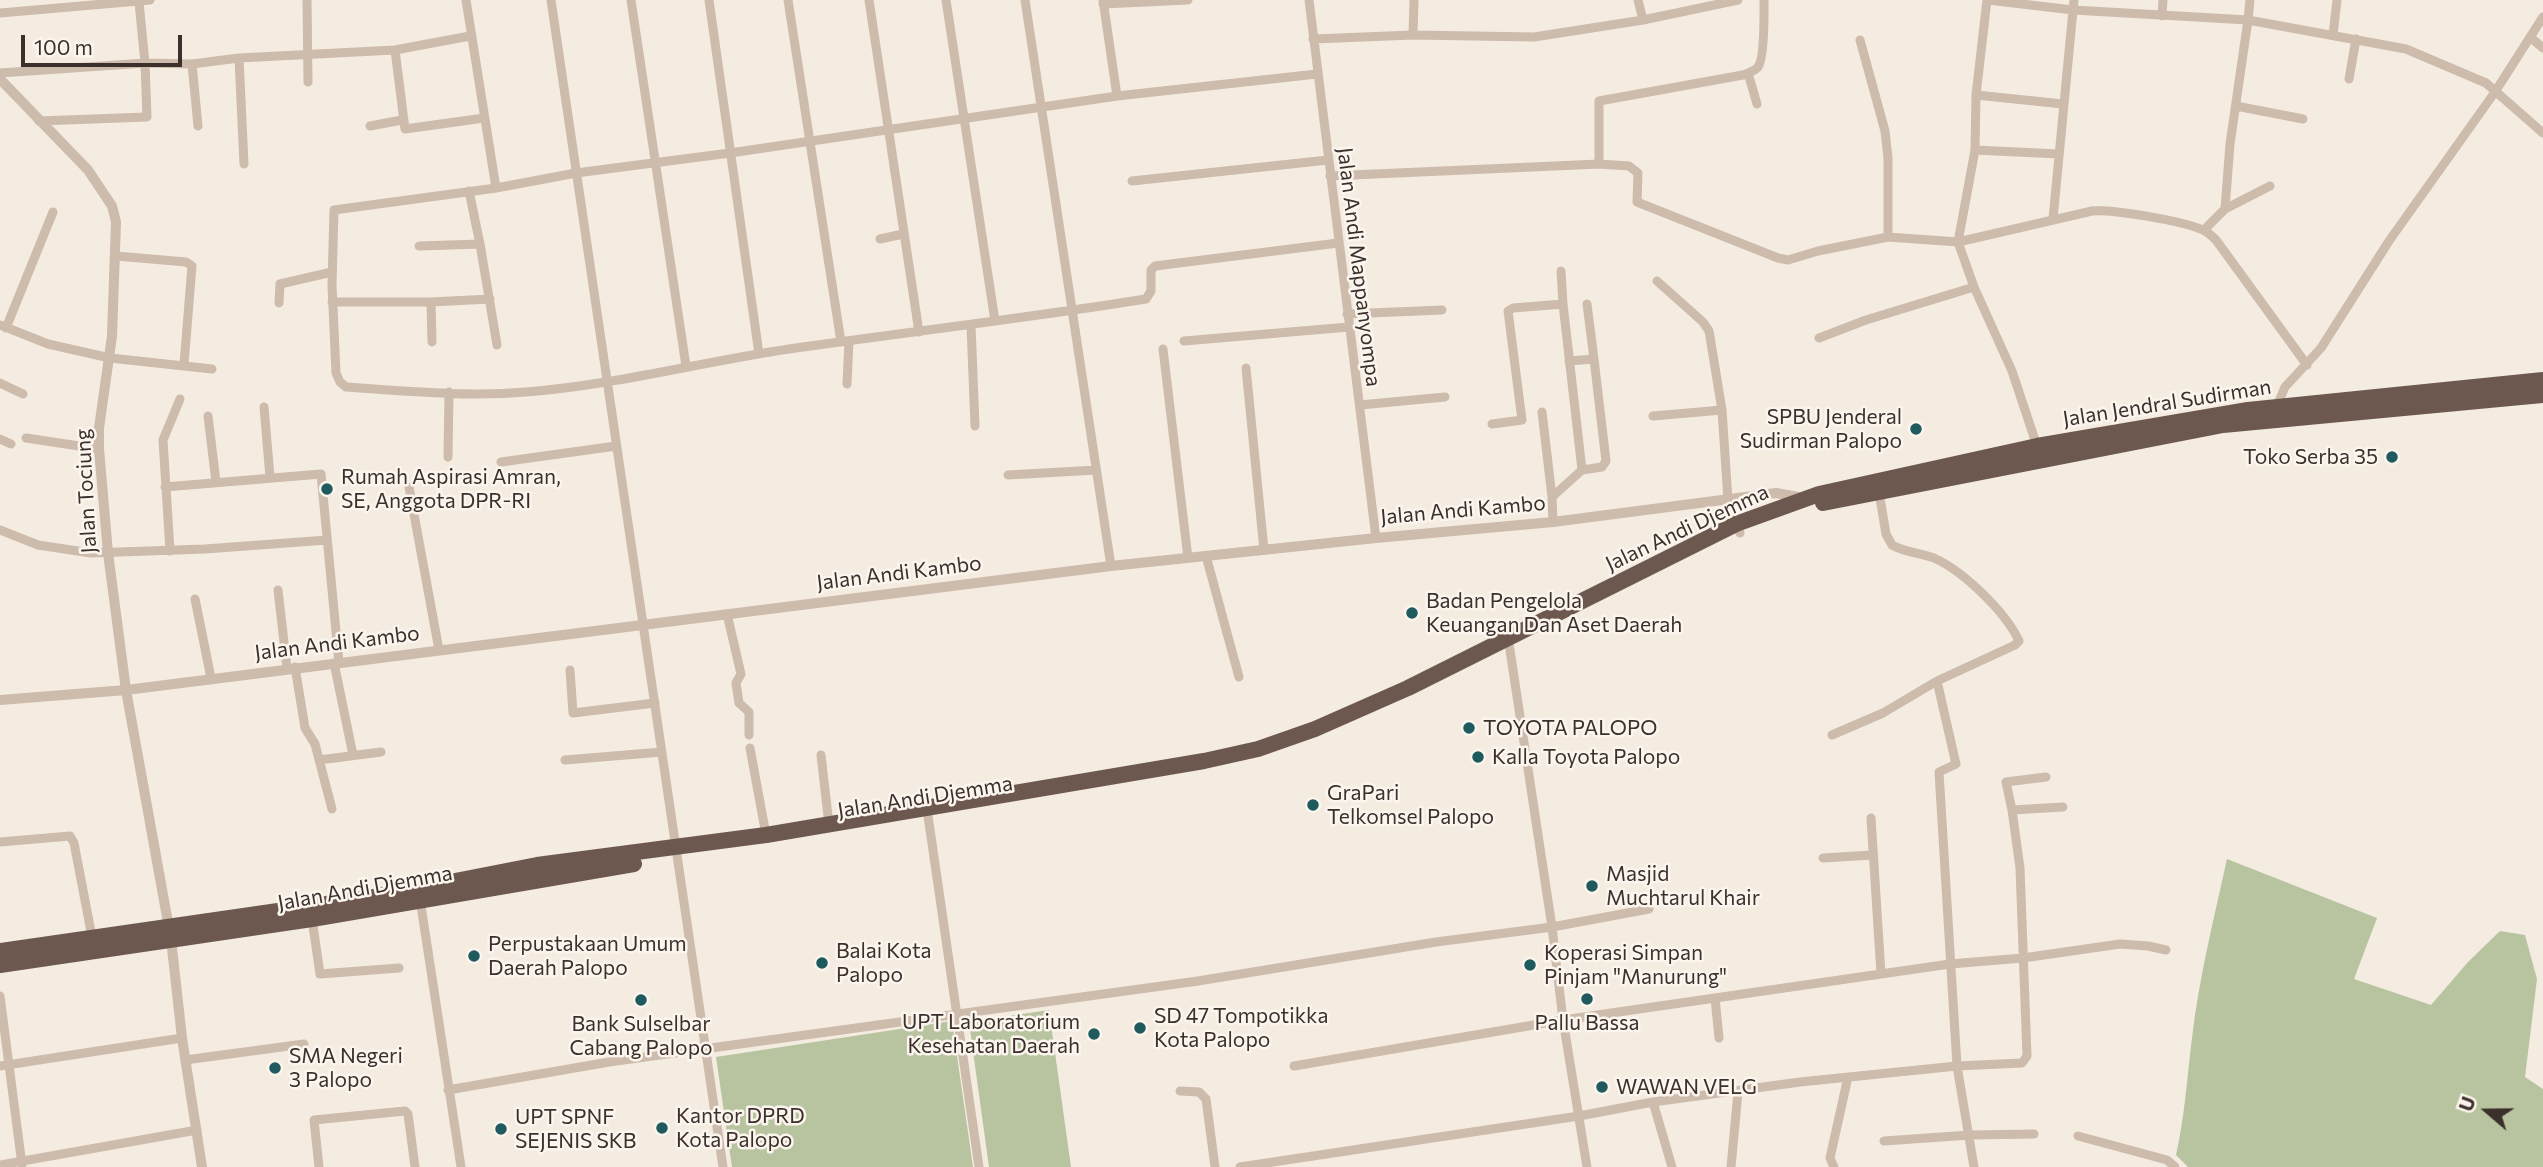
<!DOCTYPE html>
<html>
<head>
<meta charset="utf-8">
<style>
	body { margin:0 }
	#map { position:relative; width:2543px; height:1167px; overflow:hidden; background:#f4ebe1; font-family:Commissioner,sans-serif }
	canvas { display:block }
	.north { position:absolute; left:2452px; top:1076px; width:70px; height:70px; -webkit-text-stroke:5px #fbf5ee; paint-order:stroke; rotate:290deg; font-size:19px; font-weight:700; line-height:28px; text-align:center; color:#3b302b }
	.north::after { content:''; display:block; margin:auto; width:24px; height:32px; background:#3b302b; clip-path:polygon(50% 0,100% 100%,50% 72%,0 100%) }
	.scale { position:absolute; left:21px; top:35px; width:161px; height:32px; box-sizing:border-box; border:4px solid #3b302b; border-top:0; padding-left:9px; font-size:21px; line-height:24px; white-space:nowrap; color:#3b302b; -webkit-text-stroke:5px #fbf5ee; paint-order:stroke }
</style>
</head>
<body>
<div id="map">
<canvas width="2543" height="1167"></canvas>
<div class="north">U</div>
<div class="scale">100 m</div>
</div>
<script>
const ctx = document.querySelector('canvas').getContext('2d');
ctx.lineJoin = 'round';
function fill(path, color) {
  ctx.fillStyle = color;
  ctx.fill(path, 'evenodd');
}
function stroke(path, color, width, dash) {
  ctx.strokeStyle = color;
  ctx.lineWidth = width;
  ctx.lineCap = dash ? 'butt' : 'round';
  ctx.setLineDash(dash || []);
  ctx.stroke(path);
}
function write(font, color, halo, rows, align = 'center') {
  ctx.font = font + ' Commissioner,sans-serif';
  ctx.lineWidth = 5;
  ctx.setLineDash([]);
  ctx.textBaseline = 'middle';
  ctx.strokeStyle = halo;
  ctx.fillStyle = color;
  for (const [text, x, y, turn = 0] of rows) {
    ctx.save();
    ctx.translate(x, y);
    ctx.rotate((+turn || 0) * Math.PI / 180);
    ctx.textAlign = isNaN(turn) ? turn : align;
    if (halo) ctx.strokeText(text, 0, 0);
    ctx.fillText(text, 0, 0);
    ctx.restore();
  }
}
fill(new Path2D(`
	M2227 859 2377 918 2354 979 2431 1005 2468 962 2500 931 2525 935 2537 979 2525 1077 2543 1089V1167H2188L2176 1155C2185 1116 2187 1077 2192 1038 2199 978 2214 918 2227 859Z
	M1049 1010 1071 1167H989L969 1022Z
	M952 1021 973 1167H732L716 1057Z`), '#b8c4a0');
stroke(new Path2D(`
	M307 0 308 82
	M466 0 496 188
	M551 0 723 1167
	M631 0 686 366
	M709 0 759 354
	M788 0 841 342
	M869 0 919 332
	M946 0 995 321
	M1025 0 1111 566
	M1103 0 1117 96
	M1309 0 1376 538
	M1638 0 1643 20
	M1987 0 1976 95 1975 150 1958 242 1974 287 2012 371 2037 446
	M1988 0 2073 10 2053 219
	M2074 0 2073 10 2248 20 2250 0
	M1103 4 1188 0
	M0 13 150 0
	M2162 16 2163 0
	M1413 35 1414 0
	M2333 35 2337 0
	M2530 37 2543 48
	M1313 39 1413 35 1534 37 1643 20 1738 0
	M1860 40 1885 131 1888 158V237
	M395 50 405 129 484 118
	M239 58 244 164
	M192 64 198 126
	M0 73 145 63 192 64 239 58 395 50 470 36
	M1748 73 1757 104
	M1317 74 1117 96 730 153 576 173 496 188 334 210 332 285 336 373 340 382 346 387C405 391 467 397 526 392 615 385 701 362 789 349 908 332 1027 318 1146 299L1151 291V270L1155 266 1338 243
	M2349 79 2356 39
	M1976 95 2063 104
	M2236 106 2303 119
	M39 121 147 117 145 63 139 2
	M370 126 402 120
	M1975 150 2059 154
	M1599 164V101L1743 75C1748 73 1755 71 1758 67 1765 58 1764 12 1764 0
	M1330 176 1599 164 1629 166 1638 173 1637 202 1778 258 1788 260 1818 251 1888 237 1958 242 2092 211C2113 209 2183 221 2203 230 2208 232 2212 236 2216 240L2307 365
	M1132 181 1328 160
	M469 191 480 244
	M2225 209 2230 144 2248 20 2406 49 2486 83 2543 133
	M2204 230 2225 209 2270 186
	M880 239 903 234
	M419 246 480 244 497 345
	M116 256 186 262 192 266 184 364
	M1657 281 1703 322 1709 331 1722 410 1728 500 1740 533
	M332 302H431L490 299
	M431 302 432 342
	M279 303 280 284 332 272
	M1587 304 1594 359
	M1347 314 1442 310
	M0 325 48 344 110 358 212 369
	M971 325 975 426
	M6 328 53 212
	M1819 338 1866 320 1974 287
	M1184 341 1349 327
	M1163 349 1188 558
	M1569 361 1594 359 1606 461 1602 467 1582 470
	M1246 368 1264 550
	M0 383 23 394
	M847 384 849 341
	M1360 405 1445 397
	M264 407 270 477
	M2276 408 2285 387 2321 348 2389 241 2495 92 2543 17
	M1542 412 1552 497
	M208 416 216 482
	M1653 416 1722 410
	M1492 424 1522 420 1508 311 1513 308 1563 304
	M26 438 99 449
	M0 439 11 444
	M448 457 449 392
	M501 462 616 446
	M1008 475 1096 470
	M165 487 321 474 339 663
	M409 487 439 650
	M1553 522 1552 497 1582 470 1563 304 1561 271
	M0 530 38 545 91 553 205 549 327 540
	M170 551 163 440 180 399
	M1206 556 1239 677
	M278 590 287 668
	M195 599 211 678
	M727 614 741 674 736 683 739 703 749 712V735
	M1508 637 1552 927 1563 1020 1587 1167
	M334 663 353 755
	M295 667 305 728 315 744 332 809
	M570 670 573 713 655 703
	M1832 735 1883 713 1937 681
	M750 748 766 835
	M821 755 829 825
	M319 760 381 752
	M565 760 662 752
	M927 809 979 1167
	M2012 810 2006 782 2046 777
	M1871 818 1881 974
	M0 842 70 836 74 843 92 937
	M1823 858 1872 855
	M420 899 461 1167
	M312 919 320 974 399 968
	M0 996 22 1165
	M1715 998 1719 1038
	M185 1060 304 1044
	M0 1066 182 1038
	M1294 1066 1563 1020 1950 964 2023 958 2120 944 2148 946 2166 950
	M448 1090 609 1062 1198 981 1436 942 1552 927 1649 909
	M1180 1091 1199 1092 1206 1099 1215 1167
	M1653 1102 1672 1167
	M2078 1136 2167 1160 2175 1167
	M1884 1141 1970 1135 2034 1134
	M0 1165 197 1130
	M319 1167 314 1120 405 1111 408 1114 415 1167
	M1240 1167 1579 1116 1653 1102 1800 1082 1957 1066 1939 772 1956 764 1937 681 2015 645 2019 641C2005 611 1963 571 1934 558 1920 553 1904 552 1892 545L1886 534 1879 492
	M1731 1167 1738 1092
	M1834 1167 1830 1158 1848 1077
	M1974 1167 1957 1066 2022 1063 2027 1056 2020 868 2012 810 2063 807`), '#cdbbac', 9);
stroke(new Path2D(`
	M0 79 88 170 112 206 116 222 112 336 99 428V449L108 553 126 690 171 939 182 1038 202 1167
	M0 700 126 690 1111 566 1376 538 1553 522 1776 493 1804 498`), '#cdbbac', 10);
stroke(new Path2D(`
	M1823 503 2223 425 2543 395
	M0 951 368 898 537 865 766 835 1204 761 1258 749 1315 729 1408 688 1736 524 1819 494 2037 446 2248 410 2543 380
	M0 965 312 919 634 864`), '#6c584f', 16);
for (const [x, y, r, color] of [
	[1916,429,7,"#1f5a5e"],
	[2392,457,7,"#1f5a5e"],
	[327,489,7,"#1f5a5e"],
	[1412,613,7,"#1f5a5e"],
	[1469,728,7,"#1f5a5e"],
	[1478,757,7,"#1f5a5e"],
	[1313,805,7,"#1f5a5e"],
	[1592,886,7,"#1f5a5e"],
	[474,956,7,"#1f5a5e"],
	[822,963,7,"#1f5a5e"],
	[1530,965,7,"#1f5a5e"],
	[1587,999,7,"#1f5a5e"],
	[641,1000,7,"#1f5a5e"],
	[1140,1028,7,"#1f5a5e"],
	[1094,1034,7,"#1f5a5e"],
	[275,1068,7,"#1f5a5e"],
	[1602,1087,7,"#1f5a5e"],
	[662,1128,7,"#1f5a5e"],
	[501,1129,7,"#1f5a5e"]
]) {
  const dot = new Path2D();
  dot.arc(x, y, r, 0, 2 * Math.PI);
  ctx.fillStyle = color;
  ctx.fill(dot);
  stroke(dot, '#fbf5ee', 2.5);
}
write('21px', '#3b302b', '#fbf5ee', [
	["Jalan Andi Mappanyompa",1359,267,83],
	["Jalan Jendral Sudirman",2167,403,-9],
	["Jalan Tociung",86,491,-93],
	["Jalan Andi Kambo",1463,510,-5],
	["Jalan Andi Djemma",1687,528,-25],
	["Jalan Andi Kambo",899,573,-7],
	["Jalan Andi Kambo",337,643,-7],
	["Jalan Andi Djemma",925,797,-9],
	["Jalan Andi Djemma",365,888,-10]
]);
write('21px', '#3b302b', '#fbf5ee', [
	["SPBU Jenderal",1902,417,"right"],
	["Sudirman Palopo",1902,441,"right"],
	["Toko Serba 35",2378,457,"right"],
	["Rumah Aspirasi Amran,",341,477],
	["SE, Anggota DPR-RI",341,501],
	["Badan Pengelola",1426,601],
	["Keuangan Dan Aset Daerah",1426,625],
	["TOYOTA PALOPO",1483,728],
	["Kalla Toyota Palopo",1492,757],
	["GraPari",1327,793],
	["Telkomsel Palopo",1327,817],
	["Masjid",1606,874],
	["Muchtarul Khair",1606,898],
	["Perpustakaan Umum",488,944],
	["Daerah Palopo",488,968],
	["Balai Kota",836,951],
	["Palopo",836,975],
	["Koperasi Simpan",1544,953],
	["Pinjam \"Manurung\"",1544,977],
	["SD 47 Tompotikka",1154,1016],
	["Kota Palopo",1154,1040],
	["UPT Laboratorium",1080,1022,"right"],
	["Kesehatan Daerah",1080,1046,"right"],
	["Pallu Bassa",1587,1023,"center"],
	["Bank Sulselbar",641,1024,"center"],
	["Cabang Palopo",641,1048,"center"],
	["SMA Negeri",289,1056],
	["3 Palopo",289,1080],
	["WAWAN VELG",1616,1087],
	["Kantor DPRD",676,1116],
	["Kota Palopo",676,1140],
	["UPT SPNF",515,1117],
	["SEJENIS SKB",515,1141]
], 'left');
</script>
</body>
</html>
